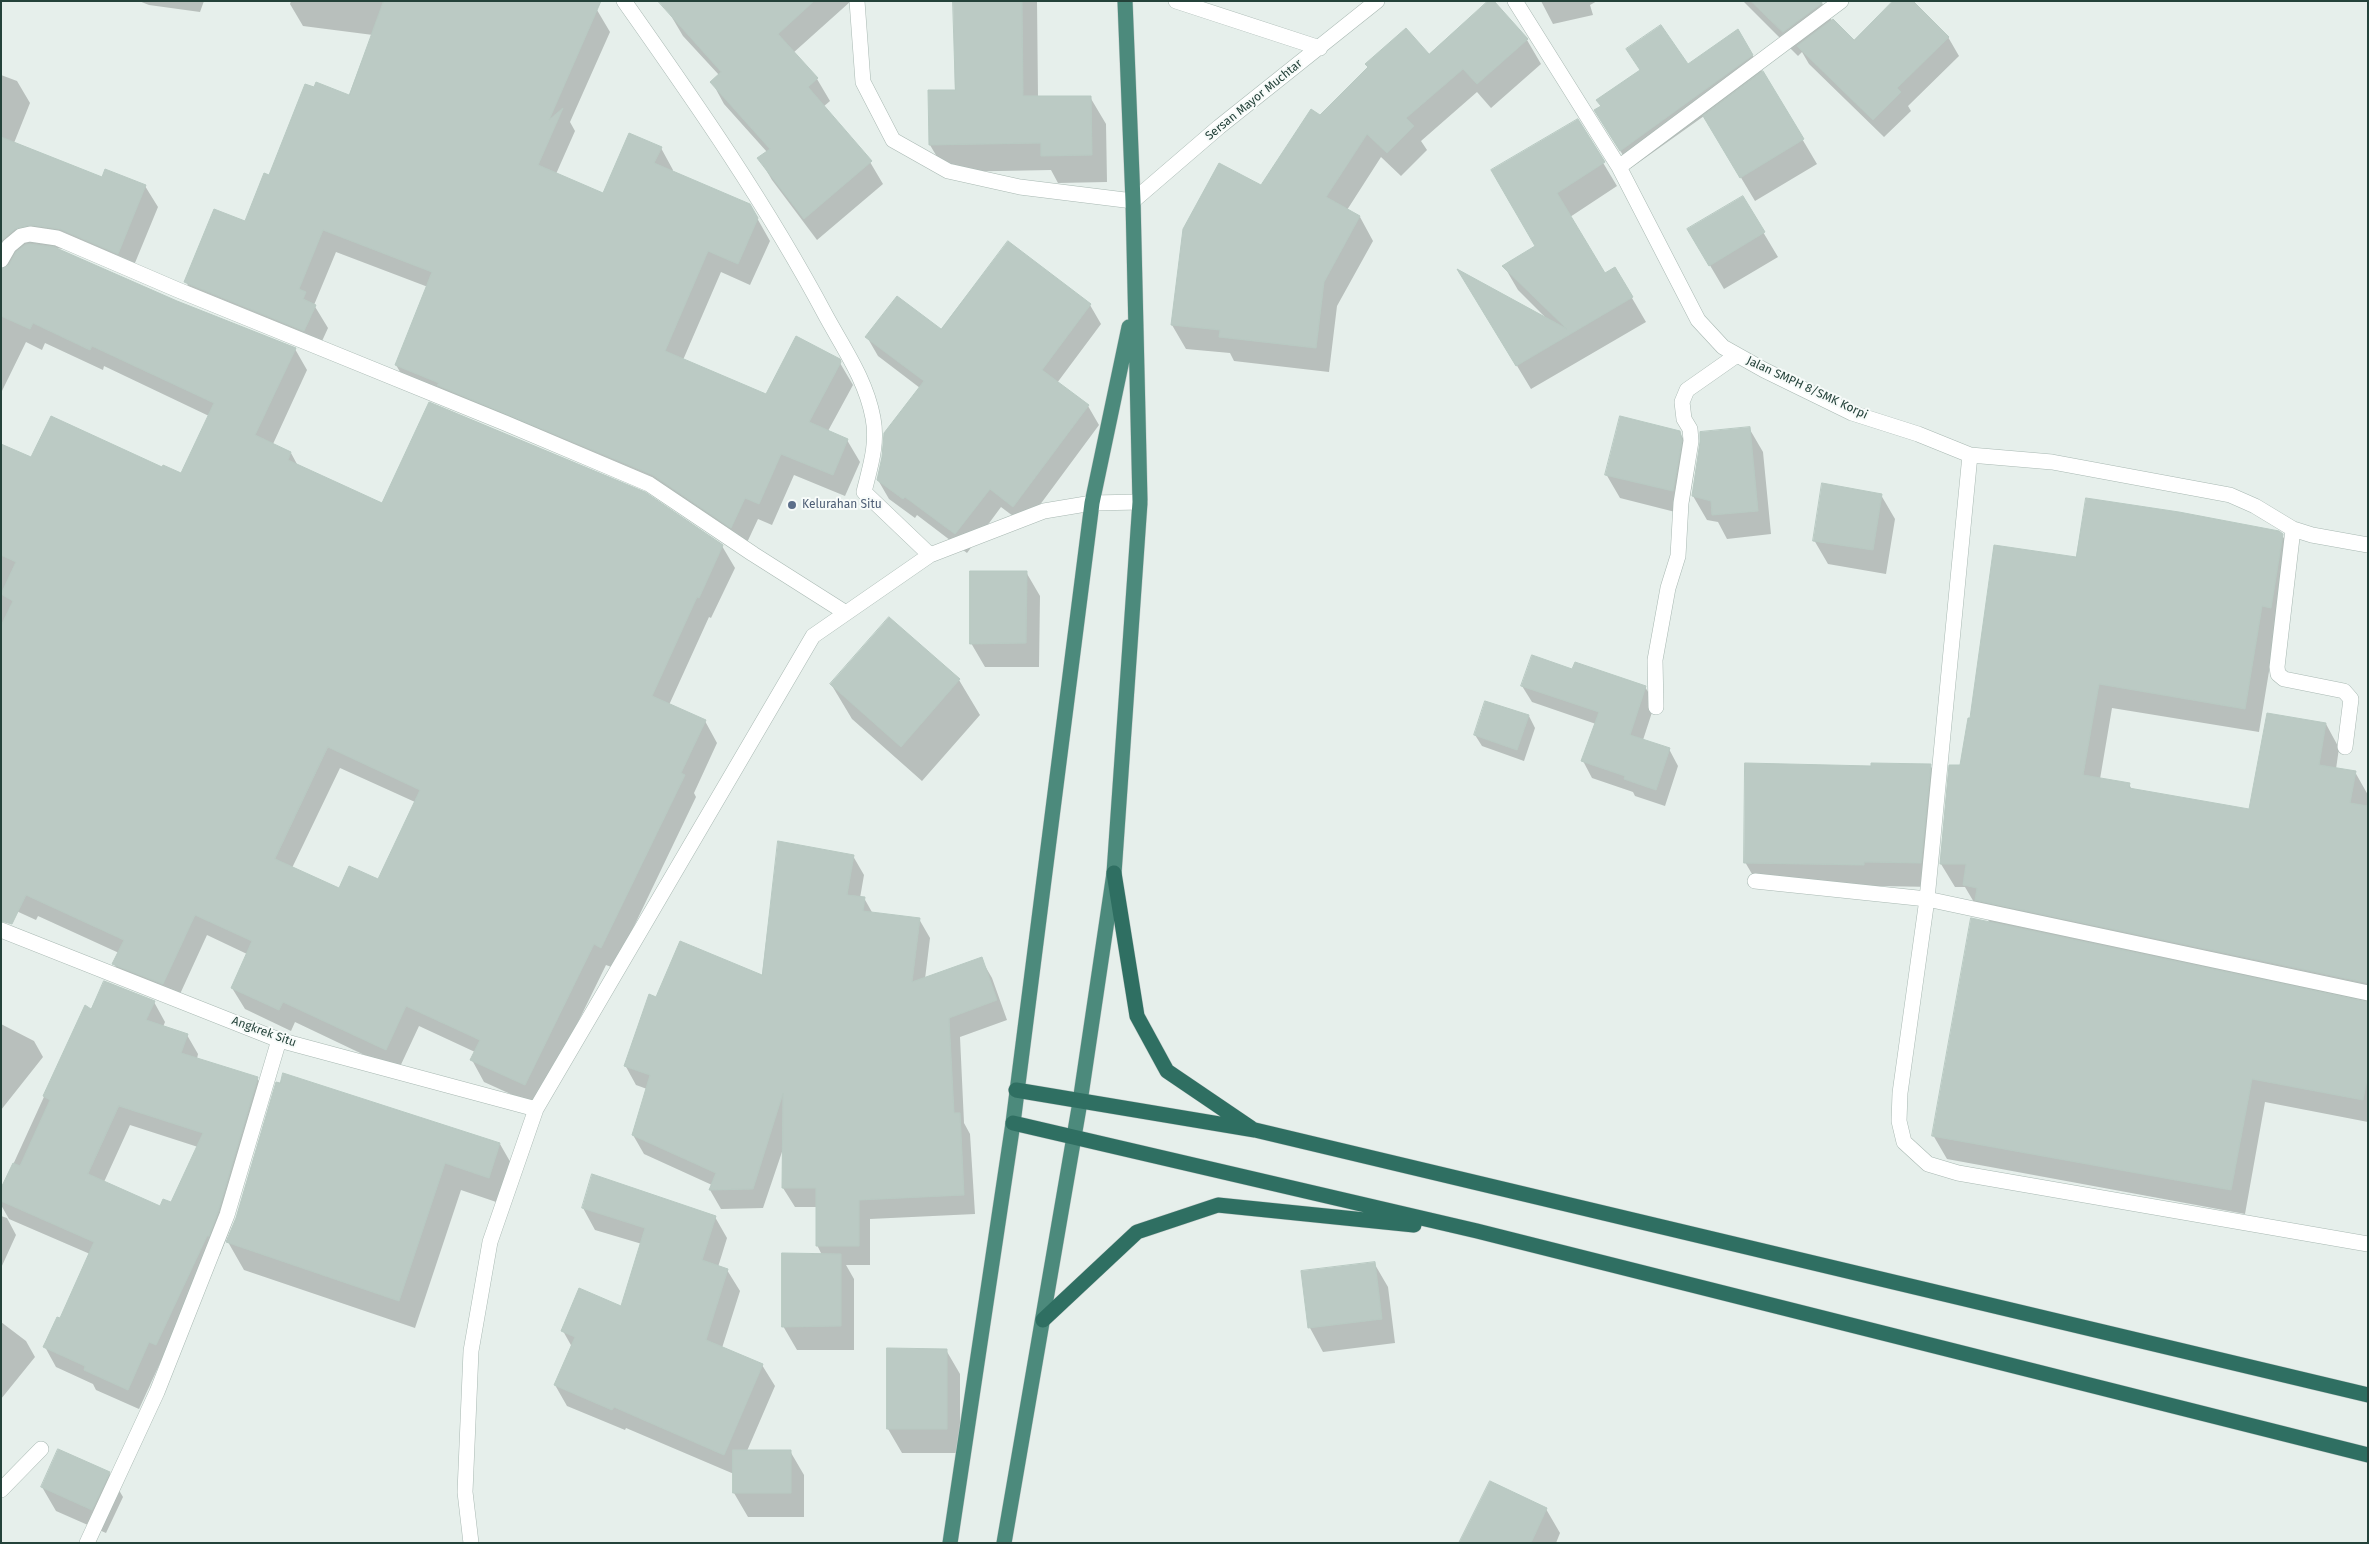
<!DOCTYPE html>
<html>
<head>
<meta charset="utf-8">
<style>
	body { margin:0 }
	#map { position:relative; width:2369px; height:1544px; overflow:hidden; background:#e6efeb; font-family:"Fira Sans",sans-serif }
	canvas { display:block }
	.frame { position:absolute; inset:0; border:2px solid #24423a; pointer-events:none }
</style>
</head>
<body>
<div id="map">
<canvas width="2369" height="1544"></canvas>
<div class="frame"></div>
</div>
<script>
const ctx = document.querySelector('canvas').getContext('2d');
ctx.lineJoin = 'round';
function fill(path, color) {
  ctx.fillStyle = color;
  ctx.fill(path, 'evenodd');
}
function stroke(path, color, width, dash) {
  ctx.strokeStyle = color;
  ctx.lineWidth = width;
  ctx.lineCap = dash ? 'butt' : 'round';
  ctx.setLineDash(dash || []);
  ctx.stroke(path);
}
function write(font, color, halo, rows, align = 'center') {
  ctx.font = font + ' "Fira Sans",sans-serif';
  ctx.lineWidth = 4;
  ctx.setLineDash([]);
  ctx.textBaseline = 'middle';
  ctx.strokeStyle = halo;
  ctx.fillStyle = color;
  for (const [text, x, y, turn = 0] of rows) {
    ctx.save();
    ctx.translate(x, y);
    ctx.rotate((+turn || 0) * Math.PI / 180);
    ctx.textAlign = isNaN(turn) ? turn : align;
    if (halo) ctx.strokeText(text, 0, 0);
    ctx.fillText(text, 0, 0);
    ctx.restore();
  }
}
fill(new Path2D(`
	M139 1H204L200 12 149 5Z
	M291 1H578L597 10 610 32 570 122 575 131 556 174 604 194 661 148 673 170 672 172 757 218 770 241 750 285 721 272 683 360 767 395 840 363 853 385 828 431 847 440 860 462 845 496 794 475 772 525 758 519 744 549 667 497 409 387 396 365 428 287 336 252 314 305 328 328 317 352 199 304 186 282 246 223 269 177 349 96 373 35 303 26 290 4Z
	M684 1H851L793 53 817 79 830 101 823 107 870 162 883 184 817 240 772 180 759 158 767 152 724 104 712 82 719 75 683 36 670 14Z
	M955 1H1037L1038 97H1090L1106 124 1107 182 1058 183 1051 170 946 172 930 145 929 91H956Z
	M1493 1 1527 40 1541 64 1491 108 1477 92 1421 141 1427 150 1401 176 1381 157 1347 210 1360 217 1373 241 1337 306 1329 372 1234 361 1230 353 1186 349 1172 325 1261 187 1320 117 1429 56Z
	M1541 1H1597L1590 5 1593 15 1553 24Z
	M1743 1H1821L1832 21 1854 42 1948 37 1959 56 1908 106 1911 111 1884 137 1809 64 1802 52 1798 56Z
	M1738 31 1817 164 1755 201 1704 116 1631 168 1606 128 1688 65Z
	M1 75 17 81 30 103 14 143 103 179 145 186 158 207 130 275 74 250 55 248 177 302 295 349 307 370 273 444 291 453 298 466 383 504 644 493 722 546 735 568 711 618 709 617 669 705 705 721 717 743 694 793 696 797 614 968 606 965 537 1106 484 1082 472 1060 475 1052 419 1026 398 1071 295 1022 291 1031 245 1009 232 988 247 954 207 935 175 1005 126 985 114 964 119 953 38 916 36 920 1 904V445L32 459 163 469 182 475 209 416 104 366 103 370 45 343 42 350 26 342 1 393ZM340 768 415 802 379 881 339 890 292 868Z
	M1578 121 1617 186 1570 217 1605 274 1615 269 1646 322 1531 389 1473 293 1547 319 1518 290 1504 266 1537 246Z
	M1742 197 1778 257 1724 289 1689 230Z
	M1090 305 1101 324 1057 383 1088 406 1099 425 1025 525 1001 507 967 553 917 515 915 518 889 499 878 480 920 388 878 356 867 337 941 331Z
	M1749 428 1763 452 1771 534 1727 539 1718 522 1707 520 1693 496Z
	M1680 433 1694 457 1695 466 1687 515 1620 498 1606 474Z
	M1881 495 1895 519 1886 574 1828 564 1814 540Z
	M2282 535 2296 559 2276 629 2259 732 2112 708 2100 779 2129 784 2132 790 2250 810 2326 724 2339 748 2336 769 2355 772 2368 795V1122L2265 1102 2245 1214 1947 1159 1933 1135 1990 923 1982 910 1978 909 1965 887H1955L1941 864 1961 766 2077 558Z
	M1026 572 1040 596 1039 667H985L971 643Z
	M1573 670 1645 687 1655 703 1643 740 1669 749 1678 766 1665 806 1635 796 1633 792 1592 778 1583 761 1596 724 1532 702 1522 686Z
	M959 680 980 715 922 781 852 719 831 684Z
	M1529 716 1535 728 1524 761 1482 746 1475 735Z
	M1930 765 1944 789 1934 887 1877 886V889L1759 886 1745 862 1872 767Z
	M853 856 864 875 860 898H864L873 914 919 919 930 938 925 979 981 959 992 978 1007 1020 960 1037 964 1123 970 1134 975 1214 870 1219V1265H846L854 1279V1350H797L783 1326 822 1255 817 1245V1207H795L783 1188 784 1146 763 1208 721 1209 710 1190 712 1185 644 1154 633 1135 647 1089 636 1085 625 1065 656 999 763 977Z
	M154 1002 165 1022 163 1027 187 1035 198 1054 197 1059 257 1078 269 1098 229 1232 220 1255H218L168 1364 161 1361 139 1409 96 1390 93 1384 56 1367 45 1347 60 1320 90 1254 9 1219 1 1205V1191L85 1007 92 1010ZM130 1125 198 1147 171 1204 160 1207 104 1182Z
	M1 1024 34 1041 43 1057 1 1110Z
	M500 1144 516 1172 505 1205 461 1190 415 1328 244 1270 228 1242 237 1218Z
	M583 1208 715 1217 727 1238 718 1267 727 1270 740 1291 722 1348 762 1365 775 1386 747 1451H790L804 1475V1517H748L734 1493V1474L626 1428 625 1430 567 1406 555 1385 572 1347 563 1331 622 1308 642 1244 595 1230Z
	M1 1216 7 1218 16 1235 1 1268Z
	M1374 1263 1388 1287 1395 1343 1323 1352 1310 1328 1303 1273Z
	M1 1322 26 1341 35 1357 1 1399Z
	M946 1350 960 1374V1453H902L888 1429Z
	M109 1473 123 1497 106 1533 56 1511 42 1487Z
	M1546 1509 1560 1533 1556 1543H1461Z`), '#0003');
const building = new Path2D(`
	M384 1H601L549 120 563 108 538 165 603 193 629 133 662 147 654 163 750 204 758 218 738 264 708 251 665 351 766 394 796 336 840 359 841 362 809 422 848 439 833 475 781 454 759 504 745 498 731 528 653 475 437 385 439 383 395 365 432 272 323 230 299 289 306 292 303 299 316 305 304 331 184 282 214 209 245 221 264 173 269 175 305 84 314 87 316 82 349 95Z
	M658 1H814L778 34 818 78 808 87 872 161 804 219 757 158 770 149 710 82 721 72Z
	M953 1H1022L1023 96H1091L1092 155 1041 156V143L929 145 928 90H955Z
	M1488 1H1494L1528 39 1477 84 1463 69 1406 118 1414 126 1387 153 1367 134 1326 197 1360 216 1324 282 1316 348 1219 337 1220 330 1171 325 1183 229 1219 163 1261 185 1311 109 1320 115 1368 67 1365 64 1406 28 1429 54Z
	M1751 1H1821L1822 3 1783 32Z
	M1893 1H1913L1949 37 1897 88 1901 92 1873 120 1797 46 1833 19 1854 40Z
	M1661 25 1688 64 1738 29 1753 55 1620 151 1594 110 1601 106 1596 100 1640 70 1626 49Z
	M1763 71 1804 139 1740 178 1703 116Z
	M1578 119 1605 162 1557 193 1605 273 1615 267 1633 297 1516 366 1457 269 1567 329 1502 266 1535 246 1491 170Z
	M1 137 102 177 105 169 146 185 118 254 60 229 31 225 15 229 1 241Z
	M1743 196 1765 232 1709 266 1687 229Z
	M1008 241 1091 304 1042 370 1089 405 1013 507 990 489 955 534 905 497 903 499 877 480 882 457 884 433 924 381 865 337 897 296 941 329Z
	M30 244 54 247 177 301 296 348 255 435 291 452 288 460 382 503 429 402 645 492 723 545 699 598 697 597 652 696 706 720 681 773 685 775 601 948 594 944 525 1085 470 1060 480 1040 406 1006 386 1050 283 1002 279 1010 231 988 252 941 195 915 163 984 112 964 124 940 26 895 12 924 1 921V626L13 601 1 594 16 562 1 555V444L31 457 51 416 162 467 163 465 181 473 214 403 92 346 90 350 33 323 30 329 1 316V269L9 265 16 252 25 245ZM328 747 420 790 378 879 349 866 339 888 275 859Z
	M1620 416 1680 431 1682 441 1673 491 1605 475Z
	M1750 427 1758 511 1712 515 1711 501 1692 496 1700 442V432Z
	M1822 483 1882 494 1873 550 1813 541Z
	M2086 498 2179 512 2279 531 2283 534 2271 608 2262 606 2245 709 2099 684 2083 775 2130 783 2129 788 2249 809 2267 713 2326 723 2319 765 2356 771 2350 803 2368 806V983L1975 900 1977 888 1963 885 1966 864H1940L1949 765H1960L1968 718H1970L1994 545 2076 557Z
	M970 571H1027L1026 643 970 644Z
	M889 617 960 679 901 747 830 684Z
	M1532 655 1572 669 1575 662 1646 686 1630 735 1670 748 1656 790 1624 779 1625 776 1581 761 1599 712 1521 686Z
	M1485 701 1529 715 1517 750 1474 735Z
	M1745 763 1871 766V763L1931 764 1921 863 1864 862V865L1744 863Z
	M778 841 854 855 847 895 865 897 863 911 920 918 912 982 982 957 997 1000 949 1018 954 1113H960L964 1195 859 1200V1246H816V1188H782L783 1093 753 1189 709 1190 716 1173 632 1135 650 1075 624 1066 649 994 656 997 680 941 762 975Z
	M1971 918 2368 1002V1074L2363 1100 2252 1079 2231 1190 1932 1136Z
	M104 981 155 1001 146 1020 188 1034 181 1053 258 1077 218 1212 209 1236H207L156 1345 149 1342 128 1390 84 1370 85 1366 43 1347 57 1317 60 1318 94 1242 1 1201V1188L13 1163 20 1166 50 1100 43 1096 85 1005 91 1009ZM119 1106 203 1133 171 1202 163 1199 160 1206 88 1174Z
	M283 1073 500 1143 489 1178 445 1163 399 1301 226 1242 236 1218 276 1082 280 1083Z
	M592 1174 716 1216 702 1260 728 1269 706 1340 763 1364 724 1455 614 1407 612 1410 554 1385 575 1337 561 1331 579 1288 621 1306 645 1228 582 1208Z
	M782 1253 841 1254V1326L782 1327Z
	M1375 1262 1382 1319 1308 1328 1301 1271Z
	M887 1348 947 1349V1429H887Z
	M58 1449 110 1472 92 1510 41 1487Z
	M733 1450H791V1493H733Z
	M1490 1481 1547 1508 1531 1543H1459Z`);
fill(building, '#bbcac4');
stroke(building, '#b8c9c2', 1);
const service = new Path2D(`
	M857 1 863 82 893 140 948 171 1020 187 1133 201`);
const minor = new Path2D(`
	M624 1C696 103 767 205 826 316 844 349 866 380 873 418 878 444 870 467 864 492L930 555
	M1176 1 1320 48
	M1515 1 1619 167 1698 320 1723 347 1764 370 1852 413 1918 434 1970 455 2052 462 2230 495 2255 506 2293 529 2312 535 2368 545
	M1619 167 1841 1
	M1133 201 1219 127 1377 1
	M1 260 9 246 21 236 30 234 57 238 178 290 505 423 649 484 753 554 846 613
	M1970 455 1927 899 1900 1093 1899 1121 1904 1142 1928 1164 1958 1173 2368 1244
	M2293 529 2277 667 2278 674 2284 679 2344 691 2351 699 2345 747
	M1656 707 1655 660 1668 588 1678 556 1681 503 1691 441 1690 429 1684 419 1682 402 1687 390 1737 355
	M1755 881 1927 899 2368 993
	M1 930 279 1040 536 1109
	M1 1490 41 1449
	M87 1543 157 1392 227 1215 279 1040
	M471 1543 465 1492 471 1351 490 1242 536 1109 813 636 930 555 1044 511 1092 503 1140 502`);
const trunk = new Path2D(`
	M950 1543 1013 1123 1092 503 1129 327
	M1004 1543 1080 1102 1114 873 1140 502 1133 201 1125 1`);
const motorway = new Path2D(`
	M1114 873 1137 1016 1167 1071 1251 1128
	M1016 1090 1255 1130 2368 1395
	M1013 1123 1477 1231 2368 1455
	M1043 1320 1137 1232 1218 1205 1414 1225`);
stroke(service, '#a8b8b2', 16);
stroke(minor, '#a8b8b2', 16);
stroke(trunk, '#c2cac8', 16);
stroke(motorway, '#c2cac8', 16);
stroke(service, '#fff', 15);
stroke(minor, '#fff', 15);
stroke(trunk, '#4c8a7c', 15);
stroke(motorway, '#2f6f62', 15);
for (const [x, y, r, color] of [
	[792,505,5,"#5c6f8a"]
]) {
  const dot = new Path2D();
  dot.arc(x, y, r, 0, 2 * Math.PI);
  ctx.fillStyle = color;
  ctx.fill(dot);
  stroke(dot, '#f7fbf9', 2);
}
write('12px', '#24423a', '#f7fbf9', [
	["Sersan Mayor Muchtar",1254,100,-39],
	["Jalan SMPH 8/SMK Korpi",1807,388,25],
	["Angkrek Situ",264,1032,20]
]);
write('12px', '#4e5e75', '#f7fbf9', [
	["Kelurahan Situ",802,505]
], 'left');
</script>
</body>
</html>
